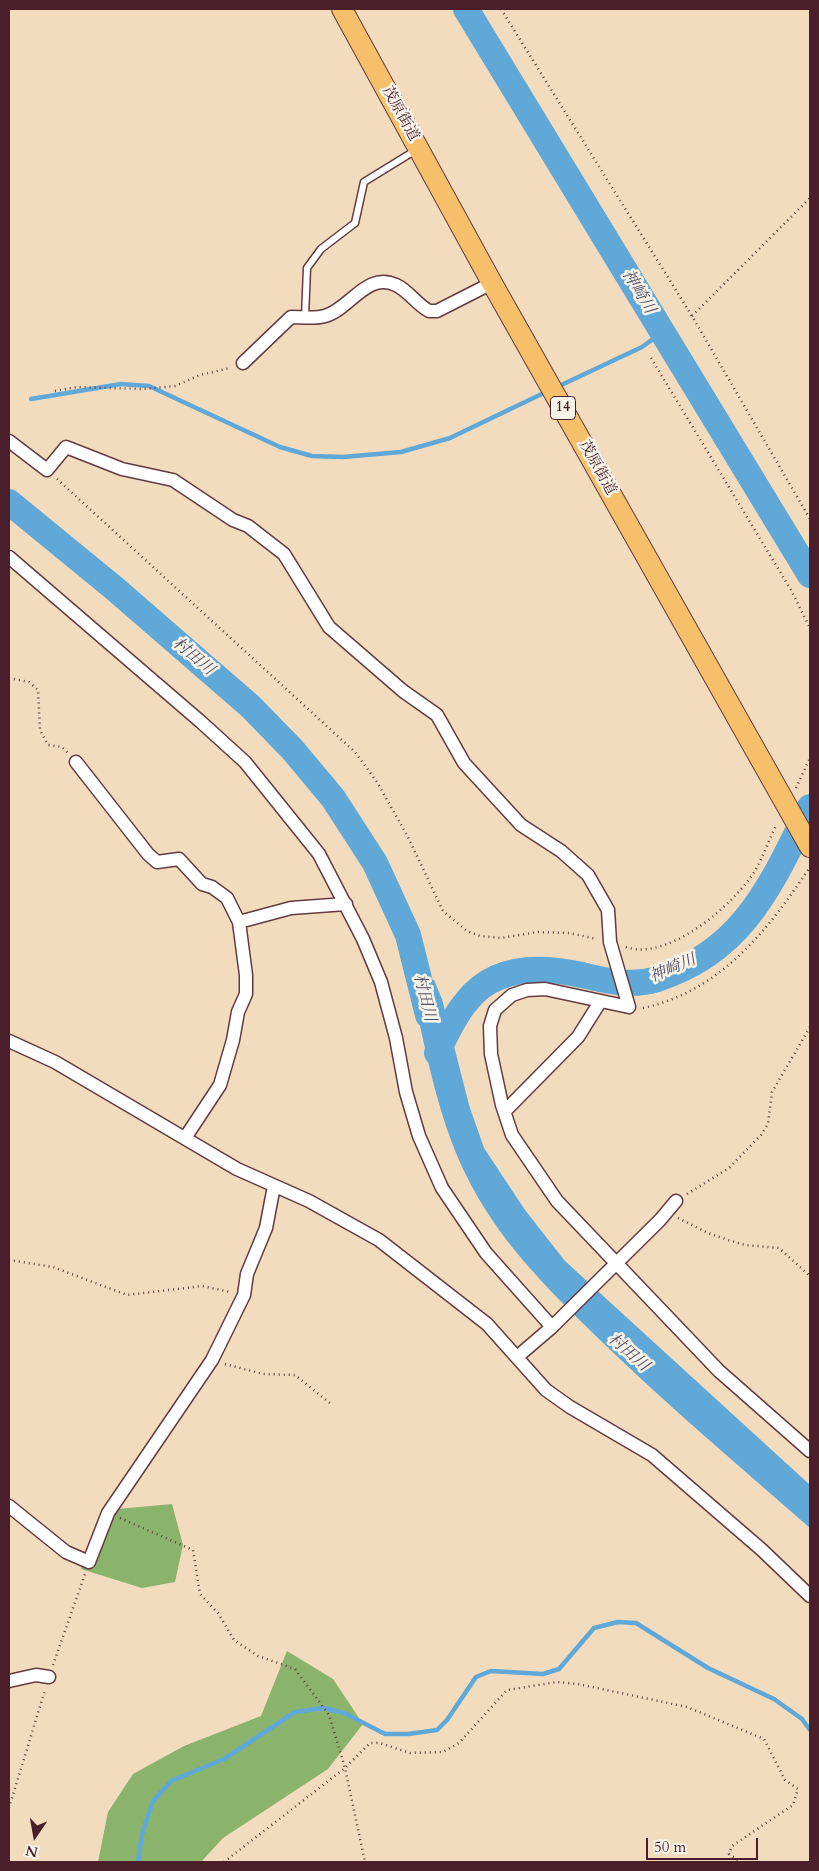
<!DOCTYPE html>
<html>
<head>
<meta charset="utf-8">
<style>
	body { margin:0 }
	#map { position:relative; width:819px; height:1871px; overflow:hidden; background:#f3dcbe; font-family:Cardo,serif }
	canvas { display:block }
	.frame { position:absolute; inset:0; border:10px solid #4a1f2b; pointer-events:none }
	.north { position:absolute; left:10px; top:1811px; width:50px; height:50px; -webkit-text-stroke:4px #f7f3e8; paint-order:stroke; rotate:192deg; font-size:14px; font-weight:700; line-height:20px; text-align:center; color:#4a1f2b }
	.north::after { content:''; display:block; margin:auto; width:18px; height:22px; background:#4a1f2b; clip-path:polygon(50% 0,100% 100%,50% 72%,0 100%) }
	.scale { position:absolute; left:646px; top:1838px; width:112px; height:22px; box-sizing:border-box; border:2px solid #4a1f2b; border-top:0; padding-left:6px; font-size:15px; line-height:18px; white-space:nowrap; color:#4a1f2b; -webkit-text-stroke:4px #f7f3e8; paint-order:stroke }
</style>
</head>
<body>
<div id="map">
<canvas width="819" height="1871"></canvas>
<div class="frame"></div>
<div class="north">N</div>
<div class="scale">50 m</div>
</div>
<script>
const ctx = document.querySelector('canvas').getContext('2d');
ctx.lineJoin = 'round';
function fill(path, color) {
  ctx.fillStyle = color;
  ctx.fill(path, 'evenodd');
}
function stroke(path, color, width, dash) {
  ctx.strokeStyle = color;
  ctx.lineWidth = width;
  ctx.lineCap = dash ? 'butt' : 'round';
  ctx.setLineDash(dash || []);
  ctx.stroke(path);
}
function write(font, color, halo, rows, align = 'center') {
  ctx.font = font + ' Cardo,"Noto Serif JP",serif';
  ctx.lineWidth = 5;
  ctx.setLineDash([]);
  ctx.textBaseline = 'middle';
  ctx.strokeStyle = halo;
  ctx.fillStyle = color;
  for (const [text, x, y, turn = 0] of rows) {
    ctx.save();
    ctx.translate(x, y);
    ctx.rotate((+turn || 0) * Math.PI / 180);
    ctx.textAlign = isNaN(turn) ? turn : align;
    if (halo) ctx.strokeText(text, 0, 0);
    ctx.fillText(text, 0, 0);
    ctx.restore();
  }
}
fill(new Path2D(`
	M172 1504 183 1545 175 1582 142 1588 81 1569 106 1510Z
	M287 1651 333 1679 363 1724 328 1769 223 1838 201 1862H98L108 1812 133 1774 184 1746 261 1716Z`), '#8ab36b');
fill(new Path2D(`
	M434 980 442 999 469 1105 484 1148 525 1210 565 1261 810 1485V1528C739 1466 667 1405 599 1339 546 1287 498 1241 465 1173 436 1113 425 1045 410 981Z`), '#5fa8d7');
stroke(new Path2D(`
	M557 387 642 347 664 331
	M31 399 121 384 149 386 280 447 312 456 343 457 401 452 450 438 548 391
	M138 1862 142 1834 153 1801 171 1781 224 1759 295 1712 324 1708 344 1713 385 1734H408L437 1730 447 1720 476 1677 491 1671 543 1674 559 1669 594 1628 618 1622 636 1623 708 1668 774 1699 802 1719 810 1730`), '#5fa8d7', 4.5);
stroke(new Path2D(`
	M466 9 810 575
	M9 502 114 588 250 706 292 749 333 798 375 863 408 935 428 1015
	M437 1053C446 1035 454 1016 467 1001 495 965 542 966 582 975 606 981 632 987 657 979 745 951 772 882 810 807`), '#5fa8d7', 26);
const lane = new Path2D(`
	M305 317 307 268 321 249 355 223 364 182 416 150`);
const street = new Path2D(`
	M243 363 291 317C301 317 315 319 325 316 350 309 367 271 396 285 409 291 416 304 429 311H437L492 283
	M9 441 47 470 66 447 122 469 173 480 233 520 248 526 284 554 329 627 403 691 437 715 464 763 521 825 561 851 588 875 608 910 610 942 629 1007 545 989 527 990 512 995 495 1010 490 1026 491 1054 502 1105 512 1135 557 1201 719 1371 810 1451
	M9 557 201 722 245 762 319 854 363 939 381 982 396 1038 406 1092 419 1136 442 1188 486 1253 552 1327
	M76 762 148 854 157 862 179 859 202 884 212 887 227 898 239 922 246 975V994L238 1012 233 1040 220 1085 185 1138
	M239 922 291 908 346 904
	M9 1041 55 1062 237 1169 309 1201 379 1240 487 1324 546 1390 570 1407 652 1455 762 1550 810 1596
	M505 1111 578 1037 600 1002
	M517 1357 552 1327 660 1220 676 1201
	M9 1506 66 1552 89 1562 108 1513 212 1360 244 1295 247 1274 266 1228 274 1186
	M9 1681 36 1675 49 1677`);
const primary = new Path2D(`
	M342 9 492 283 810 847`);
stroke(lane, '#633b41', 9);
stroke(street, '#633b41', 15);
stroke(primary, '#633b41', 22);
stroke(new Path2D(`
	M501 9 692 316 810 519
	M692 316 810 198
	M651 358 791 590 810 628
	M55 391 77 387 143 389 175 386 200 375 230 368
	M57 479 355 752 377 782 408 837 443 911 467 931 480 936 501 938 538 932 569 933 597 939
	M9 678 29 682 38 690 40 730 48 745 62 747 68 753
	M796 788 810 758
	M626 947C669 962 736 903 756 869 764 855 769 839 777 824
	M643 1008C721 991 768 930 810 867
	M687 1194 729 1168 761 1135 768 1124 772 1092 810 1027
	M678 1218 708 1233 728 1240 745 1245 779 1248 810 1276
	M9 1260 53 1267 127 1295 202 1286 230 1292
	M225 1364 263 1374 295 1375 331 1404
	M120 1518 193 1550 200 1594 218 1613 234 1640 258 1656 295 1669 329 1715 345 1768 365 1862
	M53 1665 85 1574
	M9 1808 45 1690
	M224 1862 345 1768 370 1743H380L410 1753 443 1752 459 1743 507 1690 557 1682 578 1684 687 1707 764 1739 785 1780 798 1789 793 1805 732 1846 729 1854 741 1862`), '#633b41', 2.5, [1, 4]);
stroke(lane, '#fff', 6);
stroke(street, '#fff', 12);
stroke(primary, '#f6c06b', 20);
for (const [x, y, w] of [
	[563,408,25]
]) {
  const box = new Path2D();
  box.roundRect(x - w / 2, y - 11.5, w, 23, 4);
  ctx.fillStyle = '#f7f3e8';
  ctx.fill(box);
  stroke(box, '#4a1f2b', 1);
}
write('bold 14px', '#4a1f2b', null, [
	["14",563,408]
]);
write('15px', '#4a1f2b', '#f7f3e8', [
	["茂原街道",400,114,61],
	["茂原街道",597,468,61]
]);
write('italic 16px', '#514f67', '#f7f3e8', [
	["神崎川",638,292,59],
	["村田川",193,657,40],
	["神崎川",673,969,-23],
	["村田川",424,998,76],
	["村田川",628,1353,41]
]);
</script>
</body>
</html>
